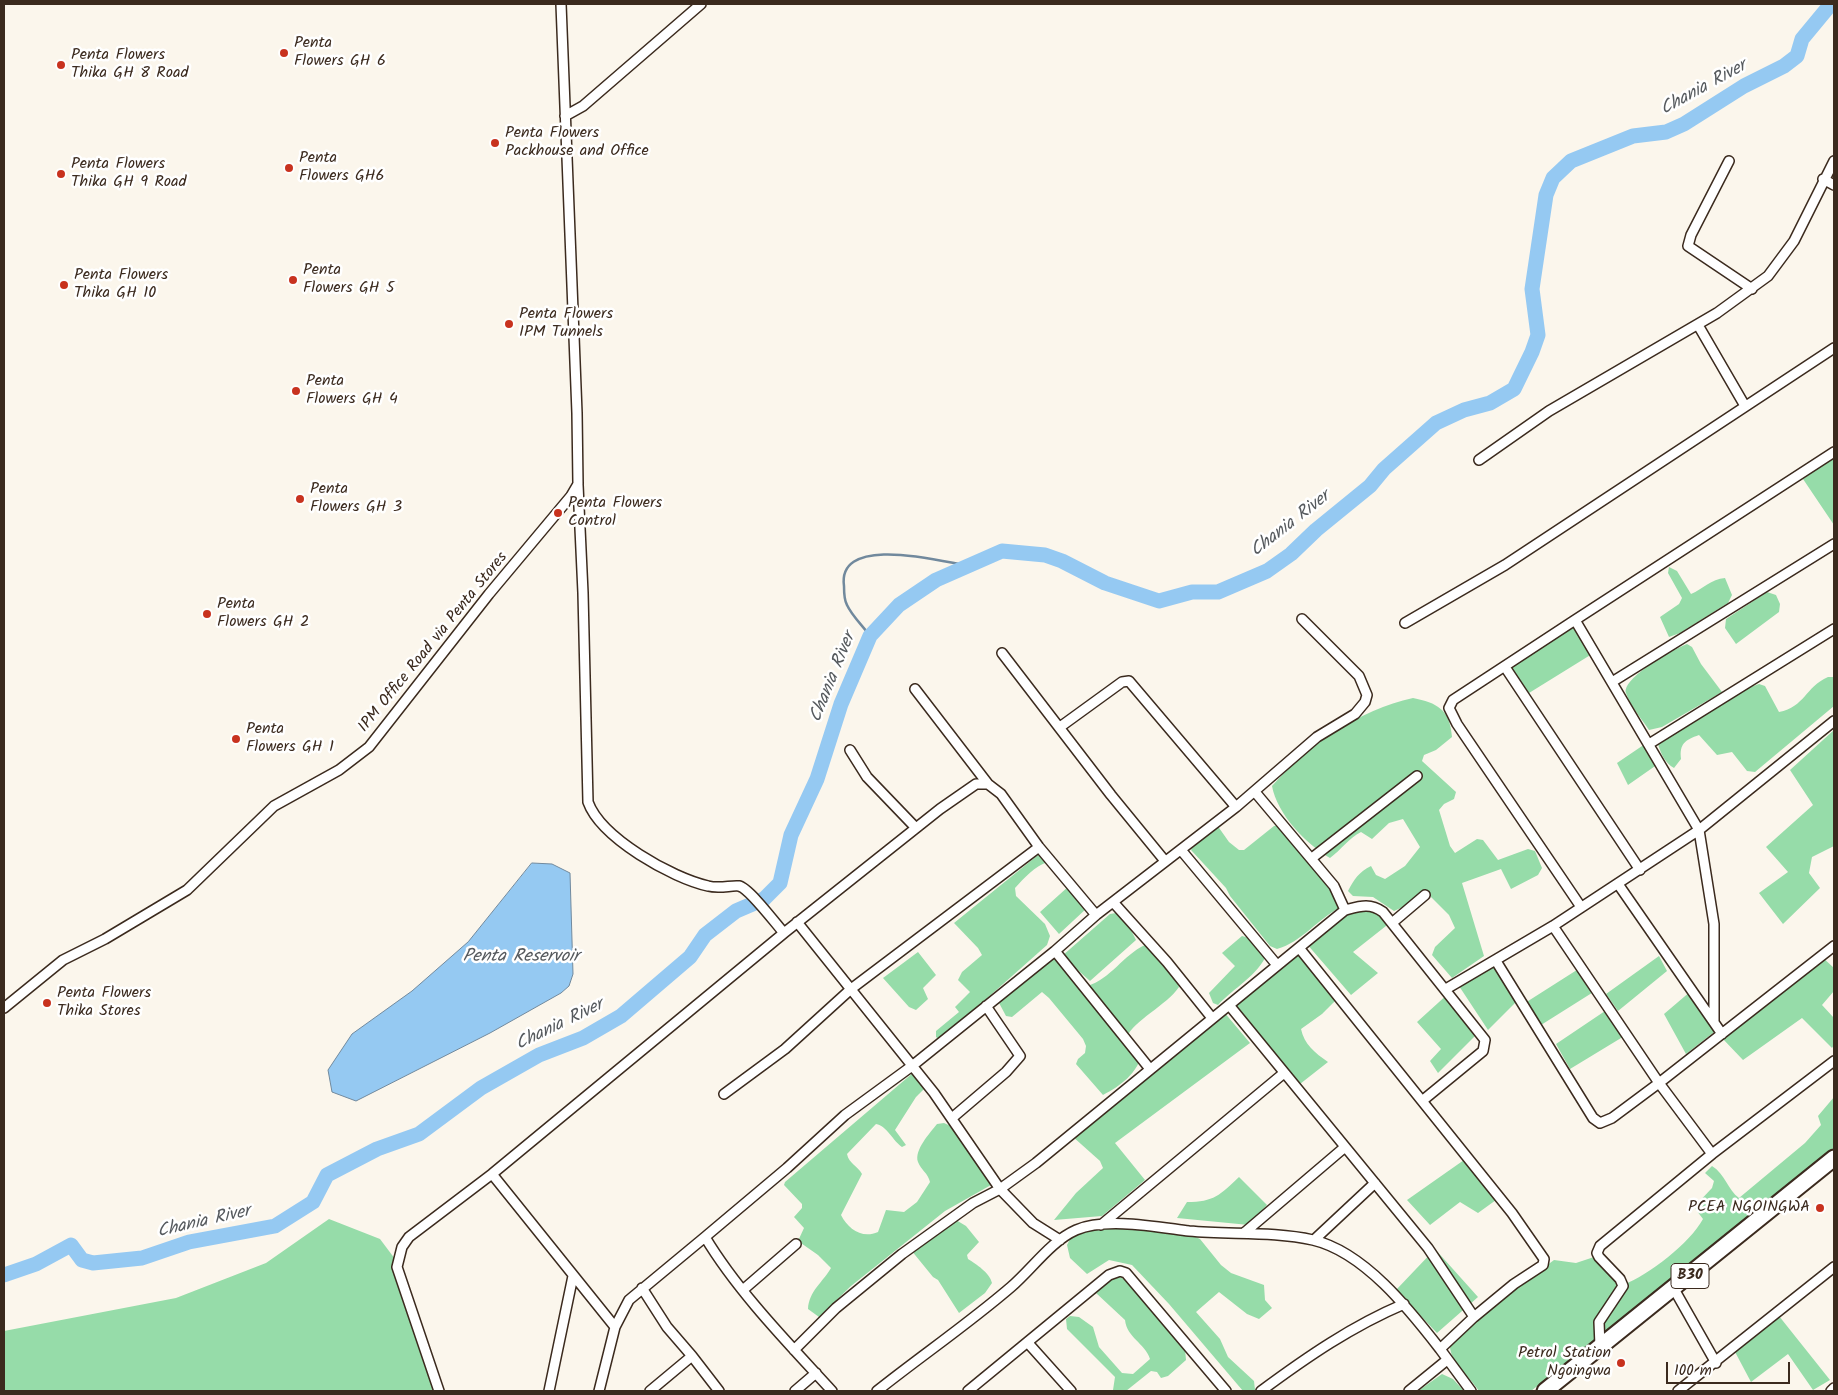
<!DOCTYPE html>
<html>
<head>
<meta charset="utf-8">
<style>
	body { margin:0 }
	#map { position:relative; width:1838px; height:1395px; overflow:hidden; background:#fbf6ec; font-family:Kalam,sans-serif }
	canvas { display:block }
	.frame { position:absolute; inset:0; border:5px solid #3b2a1e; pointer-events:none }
	.scale { position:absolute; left:1666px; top:1362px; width:124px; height:22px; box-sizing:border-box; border:2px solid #3b2a1e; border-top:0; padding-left:6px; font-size:15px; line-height:18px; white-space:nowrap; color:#3b2a1e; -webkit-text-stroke:4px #fff; paint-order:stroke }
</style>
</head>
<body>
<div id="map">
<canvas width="1838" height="1395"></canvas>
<div class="frame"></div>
<div class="scale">100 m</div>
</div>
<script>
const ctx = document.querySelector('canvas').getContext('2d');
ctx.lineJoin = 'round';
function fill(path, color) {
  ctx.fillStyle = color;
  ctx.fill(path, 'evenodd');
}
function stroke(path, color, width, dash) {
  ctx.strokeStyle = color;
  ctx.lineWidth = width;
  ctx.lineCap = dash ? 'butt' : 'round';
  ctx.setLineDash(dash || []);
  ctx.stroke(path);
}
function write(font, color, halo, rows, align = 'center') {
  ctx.font = font + ' Kalam,sans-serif';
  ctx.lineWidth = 5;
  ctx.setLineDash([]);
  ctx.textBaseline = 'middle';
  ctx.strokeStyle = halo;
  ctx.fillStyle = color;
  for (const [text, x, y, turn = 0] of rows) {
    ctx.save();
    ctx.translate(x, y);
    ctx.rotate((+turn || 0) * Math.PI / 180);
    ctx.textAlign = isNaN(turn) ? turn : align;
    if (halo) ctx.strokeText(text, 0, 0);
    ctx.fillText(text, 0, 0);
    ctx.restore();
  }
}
fill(new Path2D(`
	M1834 457V525L1803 479Z
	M1669 567 1677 571 1691 594C1703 589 1711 579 1725 578L1732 595 1728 603 1680 633 1669 637 1660 617 1679 604 1682 598 1668 573Z
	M1767 592 1776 595 1780 604 1779 612 1736 644 1725 628 1726 619Z
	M1574 624 1592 654 1529 693 1509 668Z
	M1687 644 1692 647 1701 664 1722 692 1662 727 1649 730C1642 719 1630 706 1626 693 1622 678 1674 649 1687 644Z
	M1828 677H1834V706L1755 772 1747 771 1732 752 1717 755 1699 735C1685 740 1679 744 1681 759L1674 768C1665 763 1661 754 1658 744L1748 688 1759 684 1765 686 1779 712C1805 707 1805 687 1828 677Z
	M1413 698C1437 703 1450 709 1452 737L1436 750 1424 755 1422 761 1456 792 1454 799 1444 804 1439 810 1450 846 1455 853 1477 839 1483 840 1498 860 1528 849 1535 851 1542 868 1538 875 1511 889 1501 869 1462 883 1484 956 1452 978 1432 955 1435 947 1455 928 1449 915 1429 895 1394 911 1373 897 1353 896 1348 891C1354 879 1359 872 1371 866L1376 875 1385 879 1405 866 1420 847 1403 819 1389 823 1372 839 1361 832C1349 838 1341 850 1330 858 1306 844 1277 814 1272 786 1308 745 1359 710 1413 698Z
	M1834 730V846L1812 857 1809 873 1820 888 1783 924 1759 893 1788 872 1766 847 1813 805 1790 770Z
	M1645 744 1658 764 1628 785 1617 763Z
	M1217 825 1229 842 1239 850H1244L1274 826 1281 825 1324 874 1341 907C1317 919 1302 942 1277 949L1270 946 1230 896 1226 888 1191 850 1195 843Z
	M1038 855 1048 862C1035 866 1024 878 1015 888L1016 896 1045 924 1050 936 1047 945 940 1040 936 1037V1031L959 1012 955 1007 970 992 958 980 962 972 982 955 978 948 954 923Z
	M1069 886 1087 908 1059 934 1040 912Z
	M1364 906 1391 922 1353 952 1378 973 1351 995 1306 943 1334 922Z
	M1116 913 1127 922 1136 940 1090 981 1062 956 1110 914Z
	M1242 936 1249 938 1267 954C1258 975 1234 988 1218 1005L1213 1003 1209 993 1235 966 1222 953Z
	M1145 945C1160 952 1176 972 1179 987 1167 1005 1133 1021 1127 1037L1143 1053C1136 1074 1122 1085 1103 1095L1076 1064 1078 1059 1085 1053 1086 1046 1083 1039 1049 998 1042 992 1012 1017 1006 1016 998 1001 1051 956 1060 958 1087 986C1111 979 1123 955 1145 945Z
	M918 952 936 975 923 988 928 999 916 1010 909 1007 883 978Z
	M1297 952 1337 999 1322 1014 1301 1029C1304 1044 1315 1053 1328 1062L1300 1084 1234 1003Z
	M1659 956 1667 971 1618 1011 1606 994Z
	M1821 956 1834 968V991L1822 1005 1834 1018V1045L1832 1048 1802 1018 1743 1060 1722 1038Z
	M1491 961 1517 1001 1488 1030 1459 986Z
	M1580 968 1595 991 1541 1025 1525 1003Z
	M1691 991 1718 1029 1686 1054 1664 1014Z
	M1449 993 1479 1032 1438 1073 1430 1061 1441 1049 1417 1022Z
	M1608 1009 1626 1035 1570 1069 1556 1044Z
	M1224 1012 1250 1043 1115 1143 1145 1180 1102 1216 1054 1220 1076 1193 1103 1168 1100 1161 1072 1136Z
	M914 1072 927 1086 916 1097 895 1130 906 1145 902 1147C893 1141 887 1126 876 1124L847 1154C849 1164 858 1166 862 1174L841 1215C848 1229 862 1239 878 1232L886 1210 904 1212 917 1202 930 1182C928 1173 921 1170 918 1162 914 1150 930 1133 937 1124L944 1123 955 1128 991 1185 945 1211 851 1286 819 1317 808 1309C809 1291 823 1282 831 1268L818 1255 798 1241 804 1228 794 1217 802 1208V1204L784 1185 785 1182Z
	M1834 1097V1148L1531 1391H1479C1464 1369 1444 1361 1451 1330L1468 1325 1554 1260 1576 1263 1600 1255 1623 1285C1649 1275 1690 1243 1703 1219L1694 1207 1712 1188 1714 1181 1705 1173 1712 1166C1725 1174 1728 1190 1739 1198L1805 1143 1821 1125 1818 1116Z
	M1464 1160 1496 1200 1478 1213 1460 1202 1430 1225 1407 1200Z
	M1239 1177 1267 1205 1249 1225 1177 1218 1187 1202C1214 1202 1220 1195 1239 1177Z
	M329 1219 380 1239 401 1267 436 1391H4V1331L176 1298 266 1263Z
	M956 1220 966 1226 979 1242 967 1255 968 1259C976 1264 990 1273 992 1283L985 1293 959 1313 938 1280 933 1277 911 1250Z
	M1119 1226 1185 1232 1200 1239 1221 1265 1231 1273 1264 1285 1265 1300 1272 1308 1259 1319 1247 1314 1219 1292 1196 1312 1220 1339 1228 1357 1254 1381 1255 1390 1243 1391 1169 1304 1132 1265 1109 1260 1087 1274 1070 1258 1067 1245 1073 1233 1086 1228Z
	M1435 1249 1478 1297 1437 1333 1396 1290Z
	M1111 1275C1135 1274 1170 1330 1185 1349L1186 1360 1168 1376 1161 1378 1157 1372 1151 1371 1126 1391 1113 1390 1115 1377 1067 1329 1066 1319 1070 1316 1079 1317 1093 1327 1099 1347 1122 1373 1133 1374 1150 1359C1145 1343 1127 1338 1125 1320L1096 1293Z
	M1779 1316 1830 1380 1813 1390 1788 1354 1751 1382 1734 1350Z
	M1442 1374 1453 1379 1464 1391H1418Z`), '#96dca9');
const water = new Path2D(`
	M532 863 552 864 570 873 573 974 569 986 561 993 490 1033 356 1101 332 1092 328 1070 352 1034 412 991 468 942Z`);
fill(water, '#95c9f2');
stroke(water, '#71899d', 1);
stroke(new Path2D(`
	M870 636C863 626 852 616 847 605 844 600 844 592 844 586 837 536 933 559 959 564`), '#71899d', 2.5);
stroke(new Path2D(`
	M4 1275 36 1264 71 1245 82 1260 93 1263 142 1258 189 1242 275 1226 313 1202 327 1175 377 1149 419 1134 481 1088 539 1055 583 1038 621 1016 690 957 705 935 736 911 764 899 780 883 791 835 817 779 841 704 870 636 899 605 936 580 1002 551 1045 555 1062 561 1105 583 1159 601 1192 592H1218L1267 571 1291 554 1316 530 1370 486 1384 469 1436 423 1464 410 1490 403 1514 389 1532 352 1538 335 1532 289 1546 195 1553 178 1571 161 1633 136 1666 132 1684 124 1744 86 1784 66 1797 56 1802 39 1831 4`), '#95c9f2', 15);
const minor = new Path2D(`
	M565 116 583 106 701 4
	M1729 161 1691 235 1688 246 1752 289
	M1823 179 1834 185
	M1698 325 1745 406
	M1479 460 1549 411 1717 313 1768 276 1794 241 1834 161
	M578 485 583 593 588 802C601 838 672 878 708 886 720 889 731 885 739 886 749 888 776 924 784 933L940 809 976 784H988L1001 794 1039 847 1096 915
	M1575 620 1453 700 1449 708 1457 724 1581 907
	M1405 623 1505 565 1834 348
	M1002 653 1111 795 1165 861
	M1505 667 1640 870
	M1612 682 1834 544
	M915 689 988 784
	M1060 727 1122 682 1129 681 1236 807
	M1649 744 1834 629
	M850 750 867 777 916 828
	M1255 792 1334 886 1345 910
	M1181 850 1277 965
	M1312 858 1417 776
	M1618 884 1722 1034
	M1113 902 1167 962 1212 1018
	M797 922 934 1093 1000 1189 1033 1223 1060 1240
	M1392 923 1425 895
	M1553 926 1659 1083 1834 946
	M1300 949 1512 1213 1544 1259 1543 1265 1514 1284 1474 1317 1428 1248 1229 1005 1345 910C1361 906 1370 903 1383 912L1485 1040 1483 1051 1422 1101
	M1055 951 1150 1069
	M1496 961 1593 1118 1600 1123 1612 1118 1659 1083 1712 1154 1834 1061
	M1446 989 1553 926 1699 830 1575 620 1834 452
	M4 1008 63 960 105 939 187 890 274 806 339 770 369 747 489 594 571 496 578 484 577 413 561 4
	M1714 1022V924L1699 830 1834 721
	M724 1094 785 1049 851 989 1039 847
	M952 1118 1006 1072 1020 1056 986 1006
	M492 1174 615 1327
	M1101 1225 1284 1073
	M1244 1233 1345 1147
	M1314 1240 1375 1183
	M642 1288 667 1327 692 1356
	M744 1289 796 1244
	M1674 1289 1716 1363
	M1028 1343 1071 1391
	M1600 1346 1599 1322 1623 1286 1620 1279 1599 1257 1597 1253 1600 1246 1712 1154
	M794 1350 836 1308 902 1254 973 1203 1000 1189 1036 1163 1229 1005
	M439 1391 397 1267 402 1247 409 1237 492 1174 784 933
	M549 1391 573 1276
	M599 1391 615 1327 629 1300 705 1237
	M650 1391 692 1356 719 1391
	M795 1391 816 1373
	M832 1391C789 1344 738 1292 705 1237L787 1168 845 1115 912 1066 1055 951 1096 915 1236 807 1317 737 1355 714 1365 702 1367 695 1359 676 1302 619
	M877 1391C921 1356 968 1324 1011 1287 1032 1269 1051 1241 1076 1230 1106 1217 1157 1227 1189 1231 1229 1235 1273 1231 1313 1240 1364 1252 1409 1309 1440 1349
	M968 1391 1109 1275 1120 1271 1126 1273 1226 1391
	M1261 1391C1307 1357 1352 1326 1404 1304
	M1409 1391 1447 1360
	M1471 1391 1440 1349 1474 1317
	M1678 1391 1834 1267
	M1831 1391 1834 1388`);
const trunk = new Path2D(`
	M1545 1391 1834 1158`);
stroke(minor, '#3b2a1e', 12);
stroke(trunk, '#3b2a1e', 19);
stroke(minor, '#fff', 9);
stroke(trunk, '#fff', 15);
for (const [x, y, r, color] of [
	[284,53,5,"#c8321e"],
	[61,65,5,"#c8321e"],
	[495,143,5,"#c8321e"],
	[289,168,5,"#c8321e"],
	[61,174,5,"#c8321e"],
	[293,280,5,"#c8321e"],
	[64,285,5,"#c8321e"],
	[509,324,5,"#c8321e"],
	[296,391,5,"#c8321e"],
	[300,499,5,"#c8321e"],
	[558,513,5,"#c8321e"],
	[207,614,5,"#c8321e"],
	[236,739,5,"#c8321e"],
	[47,1003,5,"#c8321e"],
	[1820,1208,5,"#c8321e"],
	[1621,1363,5,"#c8321e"]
]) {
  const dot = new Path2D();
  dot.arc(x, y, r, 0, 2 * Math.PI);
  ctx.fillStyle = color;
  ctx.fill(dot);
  stroke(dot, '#fff', 2);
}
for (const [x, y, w] of [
	[1690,1276,38]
]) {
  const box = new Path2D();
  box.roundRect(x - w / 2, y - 12.5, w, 25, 4);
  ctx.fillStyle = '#fff';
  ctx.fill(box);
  stroke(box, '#3b2a1e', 1);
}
write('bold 15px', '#3b2a1e', null, [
	["B30",1690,1276]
]);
write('16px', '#3b2a1e', '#fff', [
	["Penta",294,44],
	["Flowers GH 6",294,62],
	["Penta Flowers",71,56],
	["Thika GH 8 Road",71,74],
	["Penta Flowers",505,134],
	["Packhouse and Office",505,152],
	["Penta",299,159],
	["Flowers GH6",299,177],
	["Penta Flowers",71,165],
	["Thika GH 9 Road",71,183],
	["Penta",303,271],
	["Flowers GH 5",303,289],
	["Penta Flowers",74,276],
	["Thika GH 10",74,294],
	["Penta Flowers",519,315],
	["IPM Tunnels",519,333],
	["Penta",306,382],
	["Flowers GH 4",306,400],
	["Penta",310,490],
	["Flowers GH 3",310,508],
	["Penta Flowers",568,504],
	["Control",568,522],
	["Penta",217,605],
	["Flowers GH 2",217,623],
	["Penta",246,730],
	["Flowers GH 1",246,748],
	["Penta Flowers",57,994],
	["Thika Stores",57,1012],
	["PCEA NGOINGWA",1810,1208,"right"],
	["Petrol Station",1611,1354,"right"],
	["Ngoingwa",1611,1372,"right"]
], 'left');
write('16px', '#3b2a1e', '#fff', [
	["IPM Office Road via Penta Stores",434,643,-51]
]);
write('italic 18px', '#565a5e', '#fff', [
	["Chania River",1704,89,-29],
	["Chania River",1291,525,-38],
	["Chania River",834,678,-68],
	["Penta Reservoir",521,958],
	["Chania River",560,1026,-26],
	["Chania River",204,1223,-13]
]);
</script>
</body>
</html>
